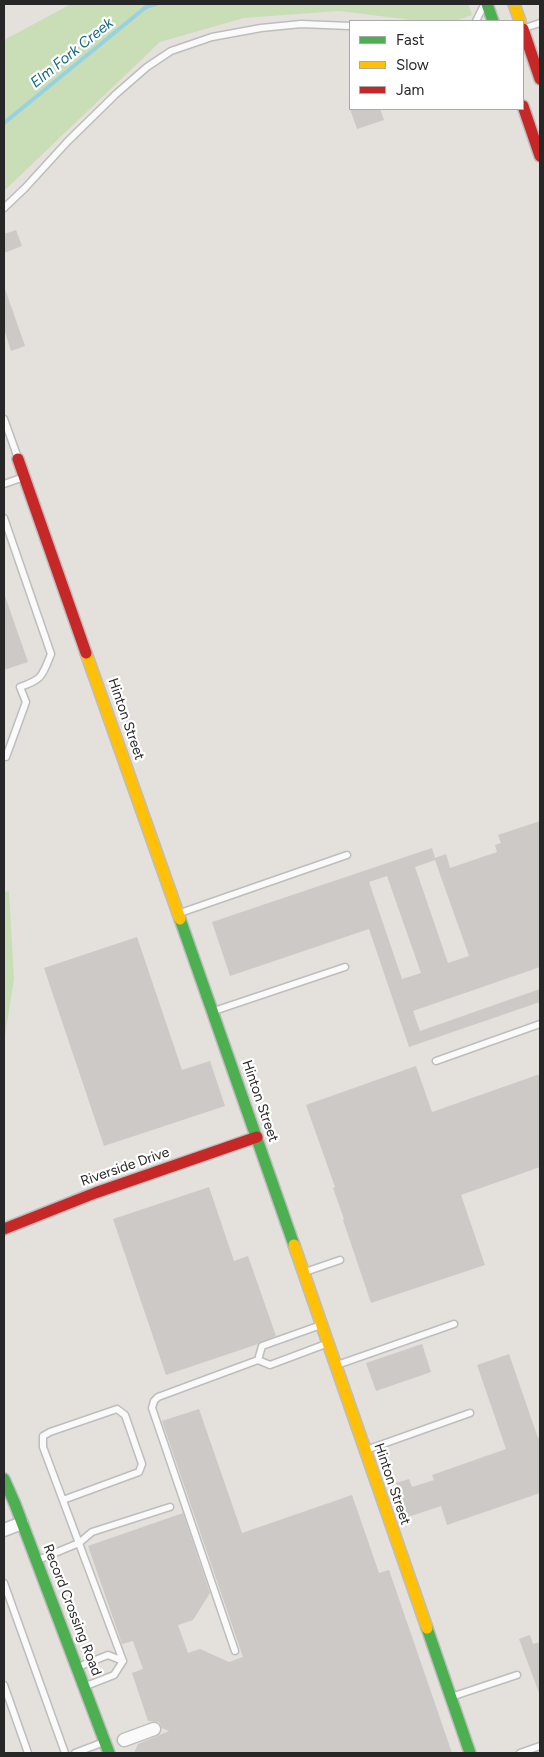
<!DOCTYPE html>
<html>
<head>
<meta charset="utf-8">
<style>
	body { margin:0 }
	#map { position:relative; width:544px; height:1757px; overflow:hidden; background:#e4e1dc; font-family:Figtree,sans-serif }
	canvas { display:block }
	.frame { position:absolute; inset:0; border:5px solid #272727; pointer-events:none }
	.legend { position:absolute; left:349px; top:20px; width:175px; height:90px; box-sizing:border-box; background:#fff; border:1px solid #a9a9a9; margin:0; padding:6px 9px; list-style:none; font-size:15px; color:#272727 }
	.legend li { display:flex; align-items:center; gap:10px; height:25px }
	.legend b { width:25px; border:1px solid #a9a9a9 }
</style>
</head>
<body>
<div id="map">
<canvas width="544" height="1757"></canvas>
<div class="frame"></div>
<ul class="legend">
<li><b style="height:6px;background:#4caf50"></b>Fast</li>
<li><b style="height:6px;background:#ffc107"></b>Slow</li>
<li><b style="height:6px;background:#c62828"></b>Jam</li>
</ul>
</div>
<script>
const ctx = document.querySelector('canvas').getContext('2d');
ctx.lineJoin = 'round';
function fill(path, color) {
  ctx.fillStyle = color;
  ctx.fill(path, 'evenodd');
}
function stroke(path, color, width, dash) {
  ctx.strokeStyle = color;
  ctx.lineWidth = width;
  ctx.lineCap = dash ? 'butt' : 'round';
  ctx.setLineDash(dash || []);
  ctx.stroke(path);
}
function write(font, color, halo, rows, align = 'center') {
  ctx.font = font + ' Figtree,sans-serif';
  ctx.lineWidth = 4.5;
  ctx.setLineDash([]);
  ctx.textBaseline = 'middle';
  ctx.strokeStyle = halo;
  ctx.fillStyle = color;
  for (const [text, x, y, turn = 0] of rows) {
    ctx.save();
    ctx.translate(x, y);
    ctx.rotate((+turn || 0) * Math.PI / 180);
    ctx.textAlign = isNaN(turn) ? turn : align;
    if (halo) ctx.strokeText(text, 0, 0);
    ctx.fillText(text, 0, 0);
    ctx.restore();
  }
}
fill(new Path2D(`
	M71 4H468L472 15 456 21H420L339 11 244 18 160 42 4 191V40Z
	M9 891 14 979 4 1042V892Z`), '#c9deb7');
stroke(new Path2D(`
	M4 123 146 7 156 4`), '#96d2e1', 4);
fill(new Path2D(`
	M350 109H380L384 120 357 129Z
	M16 230 22 246 4 253V234Z
	M4 289H5L25 346 11 351 4 329Z
	M5 596 28 662 4 670V597Z
	M540 821V967L413 1011 420 1031 540 989V1002L409 1047 369 929 230 976 212 922 432 848 435 858 446 854 450 868 497 852 495 845 501 843 498 835ZM435 860 469 956 448 963 415 867ZM387 876 421 973 402 979 369 882Z
	M137 937 182 1070 210 1061 225 1106 104 1146 44 968Z
	M416 1066 432 1112 540 1074V1167L461 1195 485 1265 371 1303 343 1220 344 1219 333 1188 335 1187 306 1105Z
	M209 1187 234 1261 248 1256 276 1336 258 1344 166 1375 113 1219Z
	M422 1344 431 1372 376 1391 366 1363Z
	M509 1354 538 1438 540 1437V1493L447 1525 441 1506 408 1517 396 1483 409 1479 412 1487 434 1480 432 1475 506 1449 477 1365Z
	M199 1409 242 1533 352 1495 379 1573 389 1570 452 1753H134L138 1744 169 1731 162 1728 159 1722 148 1721 132 1673 143 1669 133 1641 122 1644 88 1546 183 1513 210 1593 193 1620 178 1625 188 1653 200 1649 229 1662 243 1657 162 1421Z
	M530 1635 533 1644 540 1642 539 1693 519 1639Z`), '#ccc9c6');
const lane = new Path2D(`
	M476 21 483 7
	M525 28 540 23
	M4 208 25 188 68 141 116 94 147 67 171 51 212 37 261 28 301 24 350 26
	M4 419 18 458
	M4 484 24 477
	M4 518 51 654C42 676 43 679 20 687L26 702 6 757 4 755
	M180 913 347 855
	M214 1011 345 967
	M436 1061 540 1024
	M305 1272 340 1260
	M321 1325 262 1346 258 1360 270 1365 326 1344
	M337 1365 454 1324
	M366 1450 470 1413
	M63 1500 139 1472 142 1464 125 1415 117 1409 50 1432 43 1436V1447L123 1661
	M38 1560 79 1543 92 1532 170 1507
	M4 1583 65 1753
	M235 1651 152 1408 154 1401 158 1397 258 1360
	M78 1667 108 1655 123 1661 114 1675 86 1686
	M4 1685 28 1753
	M451 1697 517 1675
	M75 1753 104 1742
	M520 1753 540 1746`);
const street = new Path2D(`
	M4 1530 22 1523
	M124 1740 154 1729`);
const fast = new Path2D(`
	M487 4 493 21
	M180 919 294 1245
	M4 1479 15 1504 109 1753
	M427 1628 470 1753`);
const slow = new Path2D(`
	M514 4 520 21
	M86 653 180 919
	M294 1245 427 1628`);
const jam = new Path2D(`
	M523 29 540 79
	M523 106 540 156
	M18 459 86 653
	M4 1229 95 1193 257 1137`);
stroke(lane, '#bebdbe', 9);
stroke(street, '#bebdbe', 15);
stroke(fast, '#bebdbe', 14);
stroke(slow, '#bebdbe', 14);
stroke(jam, '#bebdbe', 14);
stroke(lane, '#fbfafa', 6);
stroke(street, '#fbfafa', 12);
stroke(fast, '#4caf50', 11);
stroke(slow, '#ffc107', 11);
stroke(jam, '#c62828', 11);
write('14px', '#272727', '#fff', [
	["Hinton Street",126,719,71],
	["Hinton Street",260,1101,71],
	["Riverside Drive",125,1167,-19],
	["Hinton Street",392,1484,71],
	["Record Crossing Road",72,1610,69]
]);
write('italic 15px', '#186889', '#fff', [
	["Elm Fork Creek",72,53,-39]
]);
</script>
</body>
</html>
